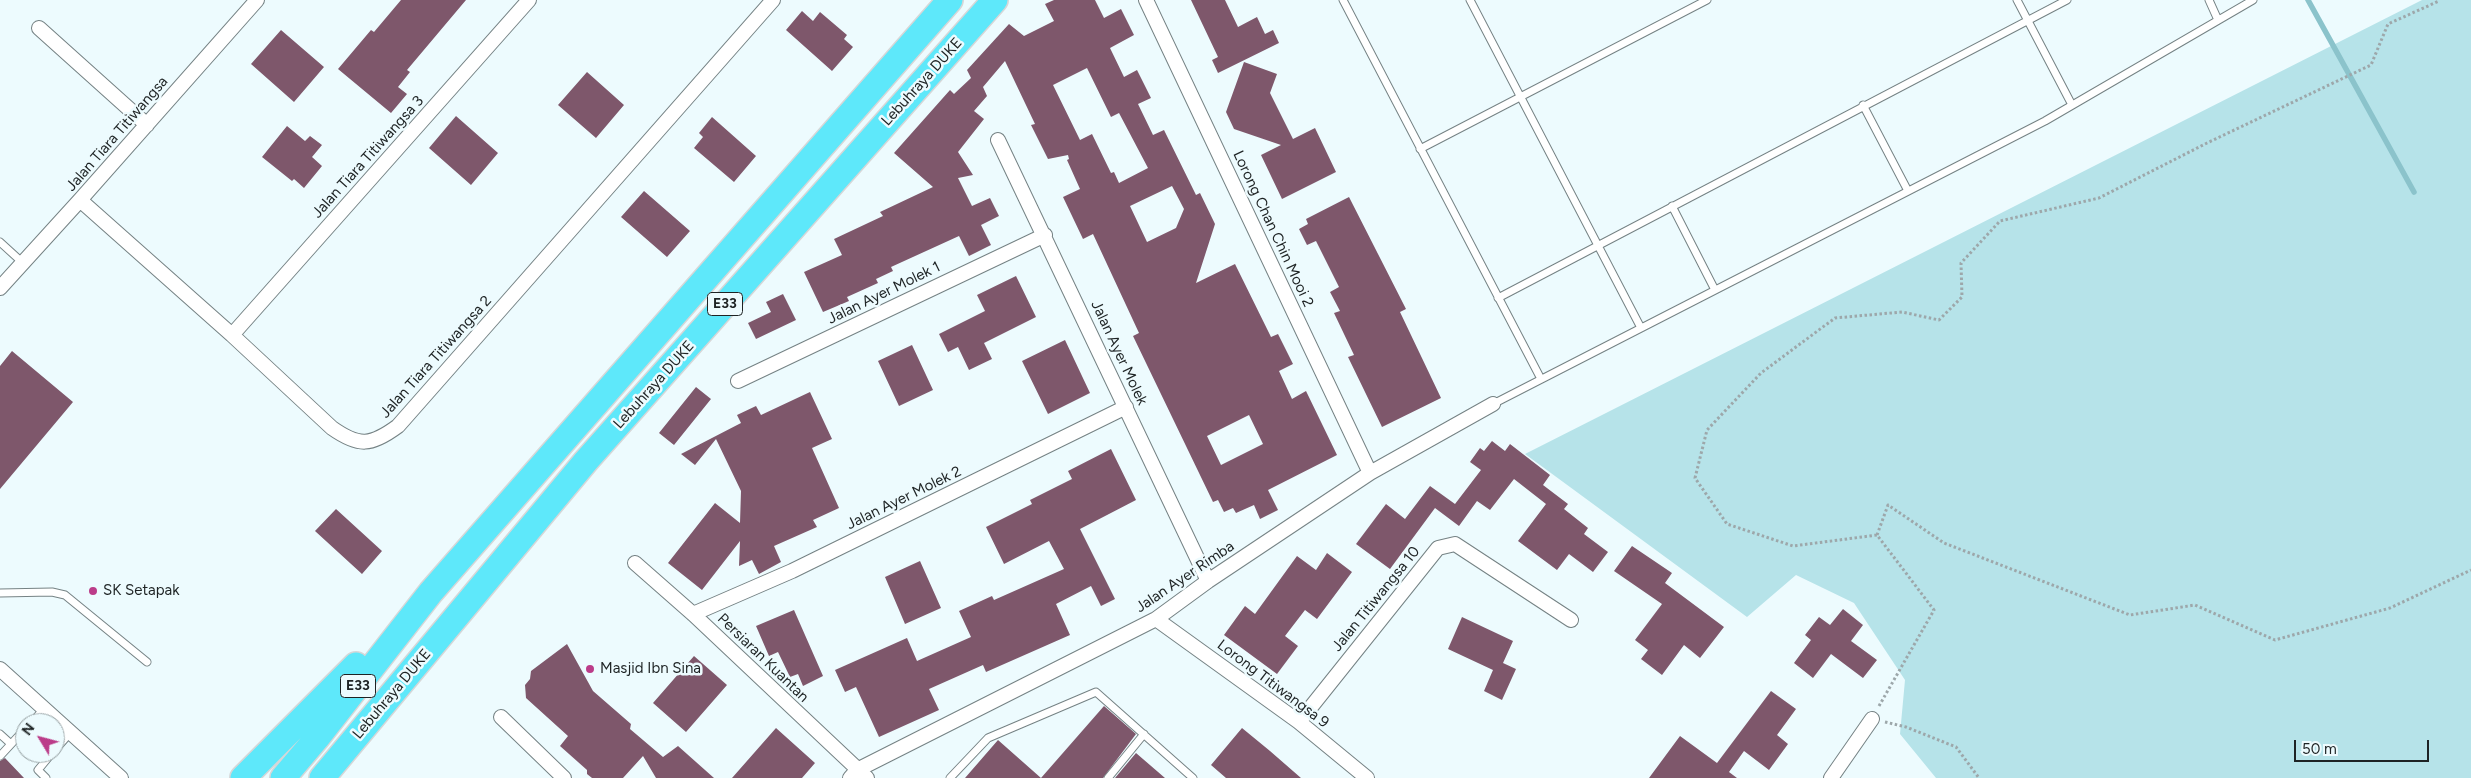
<!DOCTYPE html>
<html>
<head>
<meta charset="utf-8">
<style>
	body { margin:0 }
	#map { position:relative; width:2471px; height:778px; overflow:hidden; background:#edfbfe; font-family:Figtree,sans-serif }
	canvas { display:block }
	.north { position:absolute; left:15px; top:713px; width:50px; height:50px; box-sizing:border-box; background:#edfbfe; border:1px solid #9aa5a7; border-radius:50%; rotate:307deg; font-size:14px; font-weight:700; line-height:20px; text-align:center; color:#1e2324 }
	.north::after { content:''; display:block; margin:auto; width:18px; height:22px; background:#bb3c89; clip-path:polygon(50% 0,100% 100%,50% 72%,0 100%) }
	.scale { position:absolute; left:2294px; top:740px; width:135px; height:22px; box-sizing:border-box; border:2px solid #1e2324; border-top:0; padding-left:6px; font-size:15px; line-height:18px; white-space:nowrap; color:#1e2324; -webkit-text-stroke:4px #edfbfe; paint-order:stroke }
</style>
</head>
<body>
<div id="map">
<canvas width="2471" height="778"></canvas>
<div class="north">N</div>
<div class="scale">50 m</div>
</div>
<script>
const ctx = document.querySelector('canvas').getContext('2d');
ctx.lineJoin = 'round';
function fill(path, color) {
  ctx.fillStyle = color;
  ctx.fill(path, 'evenodd');
}
function stroke(path, color, width, dash) {
  ctx.strokeStyle = color;
  ctx.lineWidth = width;
  ctx.lineCap = dash ? 'butt' : 'round';
  ctx.setLineDash(dash || []);
  ctx.stroke(path);
}
function write(font, color, halo, rows, align = 'center') {
  ctx.font = font + ' Figtree,sans-serif';
  ctx.lineWidth = 5;
  ctx.setLineDash([]);
  ctx.textBaseline = 'middle';
  ctx.strokeStyle = halo;
  ctx.fillStyle = color;
  for (const [text, x, y, turn = 0] of rows) {
    ctx.save();
    ctx.translate(x, y);
    ctx.rotate((+turn || 0) * Math.PI / 180);
    ctx.textAlign = isNaN(turn) ? turn : align;
    if (halo) ctx.strokeText(text, 0, 0);
    ctx.fillText(text, 0, 0);
    ctx.restore();
  }
}
fill(new Path2D(`
	M2422 0H2471V778H1936L1900 734 1905 680 1854 603 1796 575 1747 617 1525 454Z`), '#b6e3e9');
stroke(new Path2D(`
	M2308 0 2414 192`), '#8bc3cb', 5.5);
fill(new Path2D(`
	M401 0H466L407 70 410 72 398 87 407 94 391 113 338 69 371 30 374 32Z
	M1054 0H1095L1104 18 1121 9 1134 35 1110 48 1124 77 1137 70 1151 98 1138 104 1153 135 1164 130 1196 195 1200 193 1215 224 1196 283 1235 264 1271 337 1278 334 1293 364 1279 371 1292 399 1306 391 1337 455 1268 490 1278 510 1260 519 1254 505 1236 513 1233 508 1224 512 1218 500 1213 502 1133 336 1139 333 1093 234 1083 239 1063 197 1080 189 1067 160 1069 159 1068 155 1048 159 1031 125 1035 124 1005 61 983 87 987 96 974 111 984 119 958 152 973 175 958 178 972 206 990 198 999 216 981 225 991 245 969 256 959 236 891 267 893 271 876 279 878 283 847 297 849 301 823 312 804 272 842 255 834 239 883 216 880 212 933 187 894 153 950 90 954 94 971 78 967 70 1009 24 1024 36 1054 21 1045 4ZM1087 68 1111 117 1119 113 1148 168 1119 183 1114 172 1111 173 1092 134 1080 140 1053 85ZM1172 186 1184 209 1176 228 1147 242 1130 206ZM1249 415 1263 444 1221 465 1207 436Z
	M1191 0H1225L1238 27 1257 17 1265 34 1273 30 1279 43 1218 73 1212 60 1218 57Z
	M802 11 813 21 820 12 847 35 844 39 853 47 832 71 786 30Z
	M281 30 324 67 294 102 251 64Z
	M1244 62 1277 74 1270 93 1293 139 1315 128 1336 172 1282 199 1261 155 1281 145 1234 129 1226 112Z
	M587 72 624 105 596 138 558 105Z
	M456 116 498 153 471 185 429 148Z
	M712 117 756 156 734 182 694 148 703 137 699 133Z
	M287 126 305 141 310 136 322 145 312 157 322 166 304 188 294 179 292 181 262 157Z
	M644 191 690 231 667 257 621 217Z
	M1349 197 1406 309 1400 312 1441 398 1382 427 1348 357 1354 355 1334 313 1340 311 1330 292 1339 287 1316 241 1307 245 1299 229 1308 224 1306 219Z
	M1016 276 1036 317 984 343 992 359 969 370 958 347 948 352 939 334 985 311 977 295Z
	M783 294 796 320 756 339 748 323 771 312 766 302Z
	M1065 340 1090 393 1048 414 1022 361Z
	M912 345 933 390 899 406 878 361Z
	M12 351 73 402 0 489V366Z
	M696 387 711 399 674 445 659 433Z
	M810 392 832 439 812 448 839 508 813 520 817 527 774 546 781 562 759 574 752 560 739 566 740 541 702 590 668 563 715 503 740 523 741 491 716 439 695 465 681 454 741 423 737 415 756 406 761 415Z
	M1492 441 1505 451 1510 444 1550 475 1543 485 1568 504 1564 509 1588 528 1584 534 1608 552 1593 572 1569 554 1557 570 1518 541 1546 504 1514 479 1490 510 1477 501 1459 526 1435 508 1390 569 1356 544 1386 504 1405 519 1430 486 1455 504 1481 470 1470 462 1480 448 1484 451Z
	M1111 449 1136 500 1080 529 1115 599 1101 606 1091 586 1056 604 1070 635 986 672 983 665 929 689 939 710 879 737 856 687 845 692 835 670 907 638 917 661 971 637 959 611 992 596 994 600 1064 569 1049 541 1004 564 986 527 1032 504 1030 500 1072 479 1068 471Z
	M336 509 382 551 362 574 315 531Z
	M1632 546 1672 573 1665 583 1724 627 1700 658 1684 645 1662 675 1641 659 1648 650 1635 640 1662 604 1614 571Z
	M1327 553 1352 572 1317 619 1305 610 1285 636 1298 646 1277 674 1224 635 1245 606 1255 614 1297 556 1316 570Z
	M920 561 941 608 905 624 885 577Z
	M1843 609 1863 625 1851 641 1877 660 1863 678 1831 654 1813 678 1794 663 1811 640 1805 635 1819 617 1830 625Z
	M794 610 823 676 803 686 798 674 790 677 778 652 769 656 756 626Z
	M1462 617 1513 641 1503 663 1516 669 1502 700 1484 691 1493 670 1448 649Z
	M567 644 593 691 631 724 630 729 663 757 678 746 714 778H656L643 756 623 778H592L587 774V770L560 746 568 736 526 698 525 685 530 679 531 671Z
	M694 656 727 685 686 732 653 703Z
	M1771 691 1796 709 1777 735 1788 744 1769 770 1744 751 1729 772 1737 778H1649L1680 736 1717 763Z
	M1104 706 1136 734 1103 778H965L998 740 1041 778Z
	M776 728 815 763 802 778H732Z
	M1242 728 1270 751 1301 778H1226L1211 765Z
	M1136 753 1165 778H1115Z
	M5 758 24 778H0V761Z`), '#7e576b');
const service = new Path2D(`
	M1343 0 1541 379
	M1470 0 1641 328
	M2017 0 2072 105
	M2209 0 2218 20
	M1863 105 1908 191
	M1420 149 1707 0
	M1672 206 1715 290
	M0 242 23 263
	M1498 298 2067 0
	M1493 404 2045 121 2253 0
	M0 593 52 592 65 595 147 662
	M31 723 44 709
	M0 734 11 744
	M55 750 70 733
	M0 756 25 729
	M46 778 38 770 52 753
	M950 778 988 738 1096 692 1193 778
	M1108 778 1144 734`);
const minor = new Path2D(`
	M1146 0 1370 473
	M39 28 147 125
	M998 140 1208 581
	M80 200 232 335 332 428C359 447 371 446 398 426L773 0
	M0 288 80 200 257 0
	M232 335 529 0
	M738 381 1045 235
	M635 563 693 614 867 778
	M693 614 792 571 1126 407
	M1156 619 1299 722 1367 778
	M0 669 121 778
	M501 717 564 778
	M1299 722 1438 548 1455 544 1571 620
	M850 778 857 770 1156 619 1208 581 1370 473 1493 404
	M1831 778 1872 719`);
const motorway = new Path2D(`
	M243 778 356 665
	M283 778 317 738 431 592 950 0
	M322 778 586 461 995 0`);
stroke(service, '#758284', 9);
stroke(minor, '#758284', 16);
stroke(motorway, '#d6d7d8', 28);
stroke(new Path2D(`
	M1877 535 1888 505 1944 543 2130 615 2195 605 2275 640 2390 608 2471 570
	M1879 706 1934 610 1877 535 1793 546 1727 524 1695 478 1707 430 1761 373 1835 318 1902 312 1939 320 1962 297 1961 263 2000 221 2099 198 2207 143 2371 65 2388 24 2439 1
	M1885 722 1906 727 1956 747 1979 778`), '#9da7aa', 3, [2.5, 2.5]);
stroke(service, '#fff', 7);
stroke(minor, '#fff', 14);
stroke(motorway, '#5ee8fa', 25);
for (const [x, y, r, color] of [
	[93,591,5,"#bb3c89"],
	[590,669,5,"#bb3c89"]
]) {
  const dot = new Path2D();
  dot.arc(x, y, r, 0, 2 * Math.PI);
  ctx.fillStyle = color;
  ctx.fill(dot);
  stroke(dot, '#edfbfe', 2);
}
for (const [x, y, w] of [
	[725,304,35],
	[358,686,35]
]) {
  const box = new Path2D();
  box.roundRect(x - w / 2, y - 11.5, w, 23, 4);
  ctx.fillStyle = '#edfbfe';
  ctx.fill(box);
  stroke(box, '#1e2324', 1);
}
write('bold 14px', '#1e2324', null, [
	["E33",725,304],
	["E33",358,686]
]);
write('15px', '#1e2324', '#edfbfe', [
	["Lebuhraya DUKE",922,82,-48],
	["Jalan Tiara Titiwangsa",117,134,-49],
	["Jalan Tiara Titiwangsa 3",368,157,-48],
	["Lorong Chan Chin Mooi 2",1273,229,65],
	["Jalan Ayer Molek 1",884,293,-26],
	["Jalan Ayer Molek",1119,353,65],
	["Jalan Tiara Titiwangsa 2",436,357,-48],
	["Lebuhraya DUKE",654,385,-48],
	["Jalan Ayer Molek 2",904,498,-26],
	["Jalan Ayer Rimba",1185,577,-34],
	["Jalan Titiwangsa 10",1376,599,-51],
	["Persiaran Kuantan",763,658,44],
	["Lorong Titiwangsa 9",1273,684,37],
	["Lebuhraya DUKE",392,694,-50]
]);
write('15px', '#1e2324', '#edfbfe', [
	["SK Setapak",103,591],
	["Masjid Ibn Sina",600,669]
], 'left');
</script>
</body>
</html>
